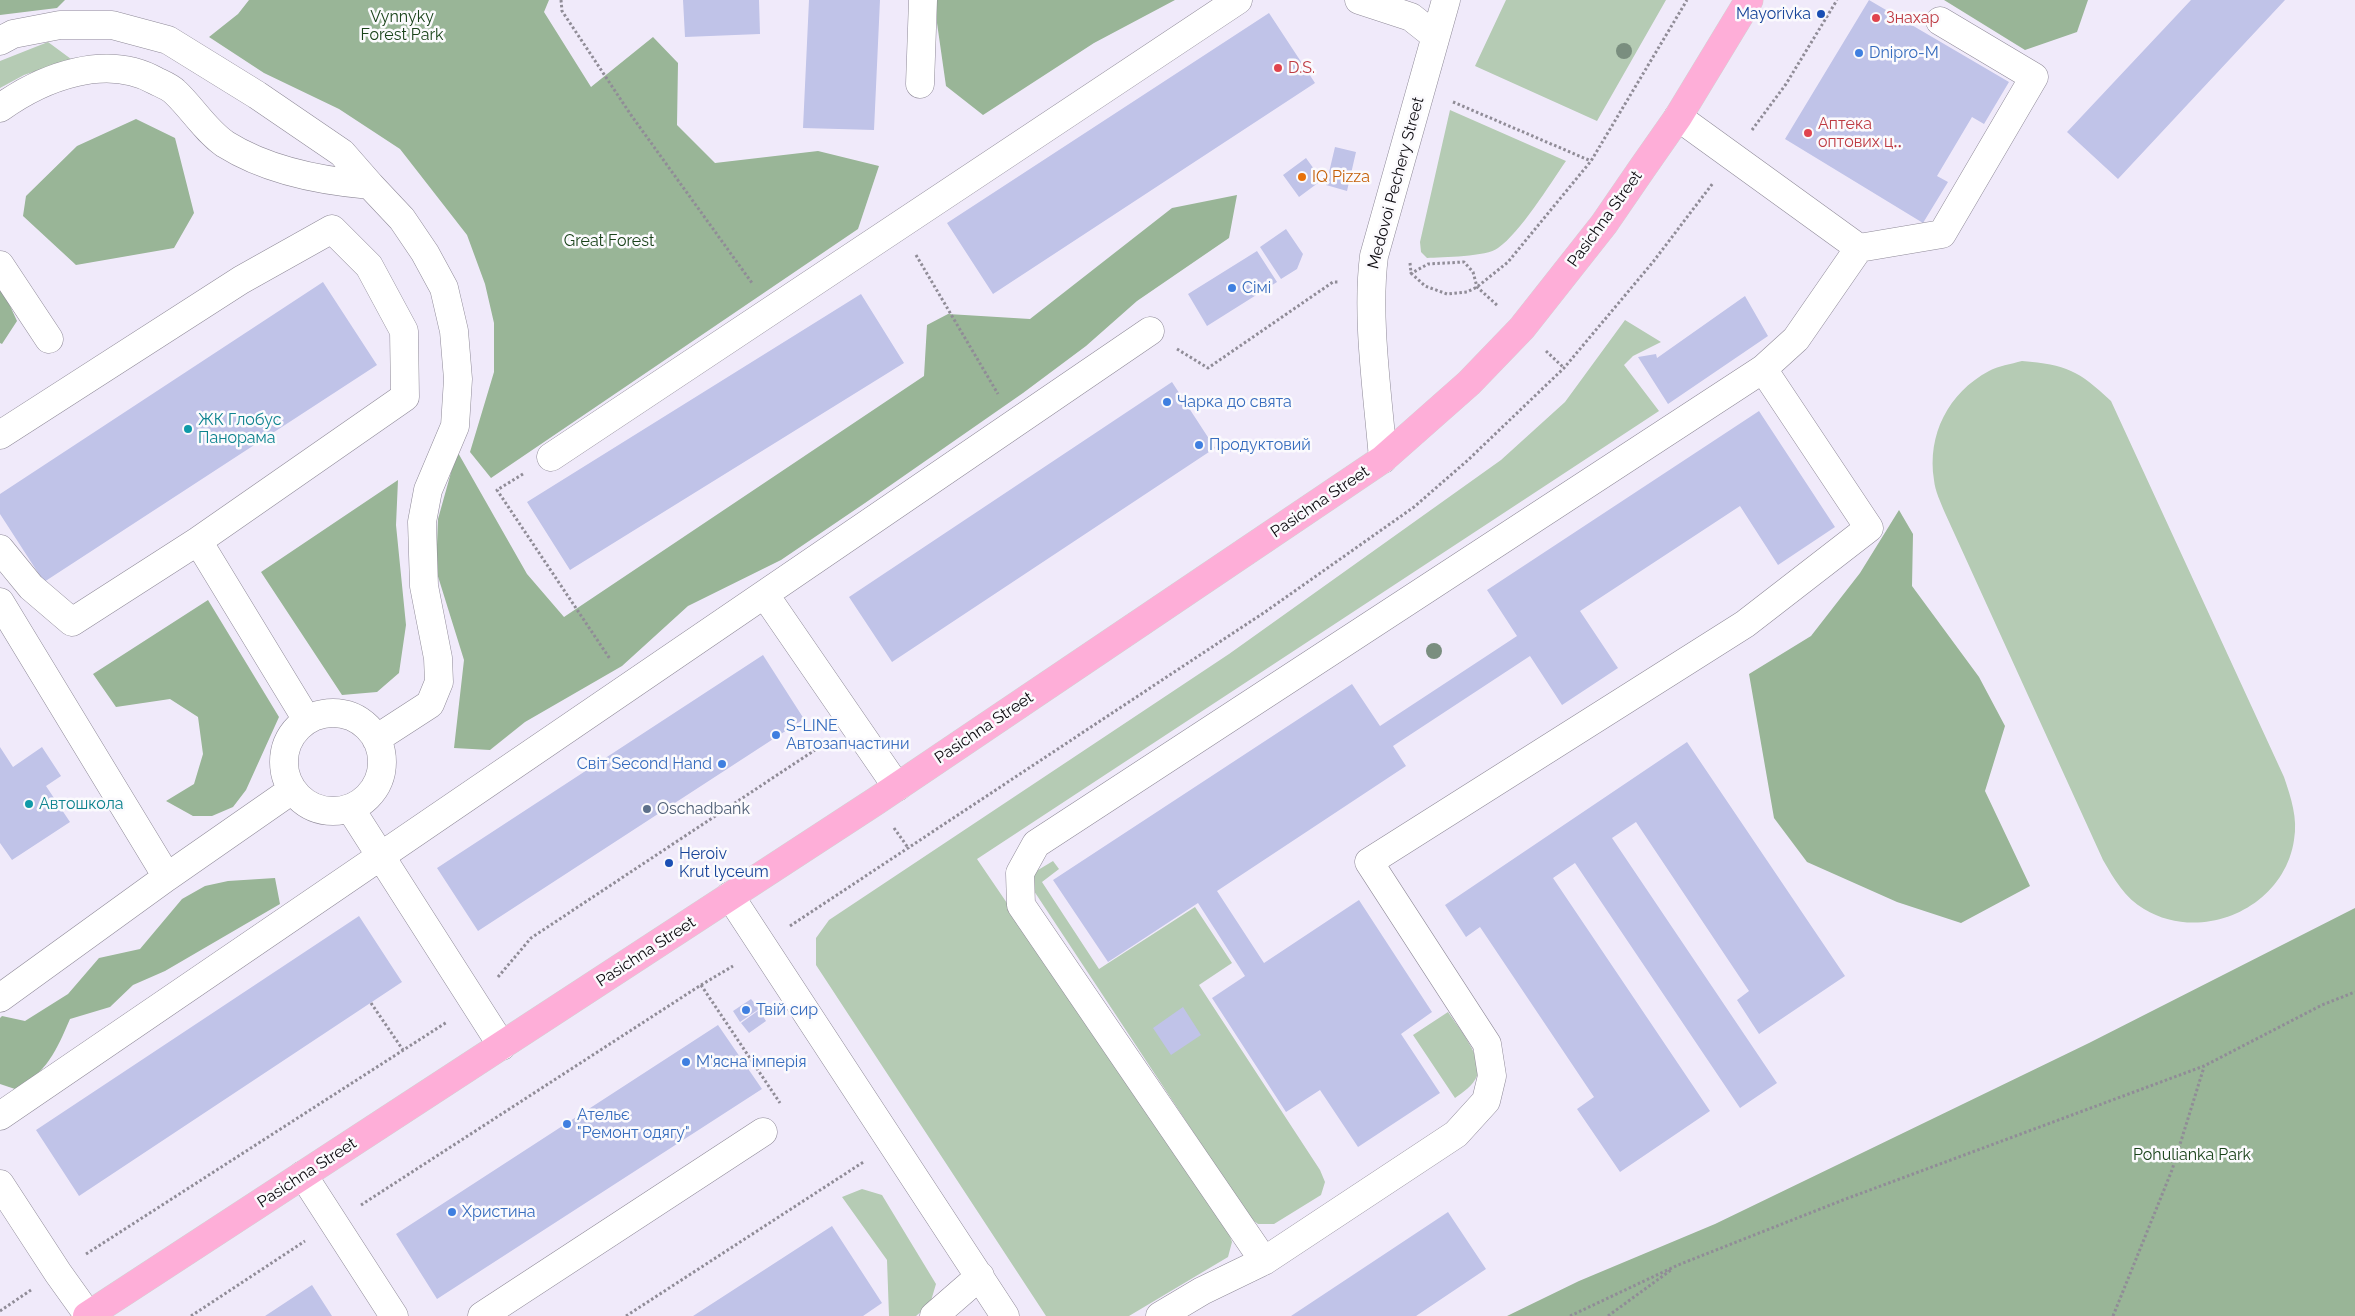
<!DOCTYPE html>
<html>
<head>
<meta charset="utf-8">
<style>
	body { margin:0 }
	canvas { display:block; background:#f0eafa }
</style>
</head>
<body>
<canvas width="2355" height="1316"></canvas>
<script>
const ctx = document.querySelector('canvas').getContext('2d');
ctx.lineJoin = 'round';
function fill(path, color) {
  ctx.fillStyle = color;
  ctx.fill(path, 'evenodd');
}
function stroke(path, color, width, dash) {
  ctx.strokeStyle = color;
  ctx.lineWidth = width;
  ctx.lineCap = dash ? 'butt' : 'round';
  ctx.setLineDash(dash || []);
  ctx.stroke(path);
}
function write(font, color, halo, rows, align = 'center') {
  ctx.font = font + ' Raleway,sans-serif';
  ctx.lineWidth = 5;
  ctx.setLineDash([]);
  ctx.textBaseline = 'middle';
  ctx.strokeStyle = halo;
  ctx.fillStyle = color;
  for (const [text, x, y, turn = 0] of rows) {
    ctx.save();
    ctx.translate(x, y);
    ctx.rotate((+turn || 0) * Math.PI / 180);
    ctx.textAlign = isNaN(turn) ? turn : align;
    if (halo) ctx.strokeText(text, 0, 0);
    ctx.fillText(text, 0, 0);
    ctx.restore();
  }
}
fill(new Path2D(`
	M1506 0H1666L1597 121 1475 66Z
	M48 42 71 59 24 75 0 88V61Z
	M1450 110 1566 161C1550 184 1520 233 1498 248 1487 257 1442 257 1427 258L1421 252 1420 242Z
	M1625 320 1661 342 1633 356 1624 365 1659 411 977 859 1226 1225 1232 1242 1228 1257 1129 1316H1046L816 965V938L829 920 1229 654 1501 460 1565 402Z
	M2022 361C2067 365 2078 370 2111 401L2284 777C2291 798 2298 818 2294 840 2284 908 2202 944 2144 909 2125 898 2114 879 2103 860L1945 513C1941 503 1935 491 1934 480 1927 435 1948 393 1989 371 1998 366 2011 364 2022 361Z
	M1053 861 1059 869 1042 882 1099 969 1195 907 1232 963 1199 985 1320 1170 1325 1182 1321 1195 1274 1224H1258L1250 1218 1034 891 1033 873Z
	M1448 1012C1458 1027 1484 1058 1477 1076 1473 1086 1463 1092 1455 1098L1413 1035Z
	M862 1189 882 1195 936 1284 930 1304 916 1316H889L887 1260 842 1197Z`), '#b5cbb4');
fill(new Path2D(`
	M0 0H65L57 8 0 15Z
	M249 0H549L544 12 591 87 653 37 678 63 677 125 715 163 818 151 879 166 858 229 491 478 470 452 494 372V323L485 284 467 235 400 149 339 109 264 73 209 37 238 14Z
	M937 0H1175L1094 43 983 115 946 86 937 23Z
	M1944 0H2088L2077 32 2025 50Z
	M136 119 175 138 194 213 174 248 76 265 23 216 26 196 77 146Z
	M1237 195 1229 238 1137 301 1086 346 1023 393 865 503 781 560 688 606 622 666 525 722 490 750 454 748 464 660 436 570 438 519 457 451 527 574 564 617 924 376 927 325 948 314 1030 319 1172 208Z
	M0 284 17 321 2 344 0 343Z
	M398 480 396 525 406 625 399 673 377 692 342 695 261 572Z
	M1899 510 1913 534 1912 586 1979 677 2005 726 1985 791 2030 886 1961 923 1897 902 1807 862 1774 818 1749 674 1811 636 1860 573Z
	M208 600 279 717 246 790 233 807 212 816H193L166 801 194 784 203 754 198 717 170 699 116 707 93 674Z
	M275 878 280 904 165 971 133 985 110 1007 70 1019C57 1049 46 1075 15 1089L0 1084V1018L2 1016 25 1021 68 994 99 958 140 949 182 899 205 886 228 881Z
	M2355 908V1316H1507L1579 1281 1715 1224 1866 1151 2089 1043Z`), '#99b597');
fill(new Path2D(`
	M683 0H759L760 34 685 37Z
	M809 0H880L874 130 803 128Z
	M1869 0 2009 82 1984 124 1972 117 1937 176 1948 182 1923 223 1785 139Z
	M2191 0H2285L2118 179 2067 132Z
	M1269 13 1315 83 993 294 947 223Z
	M1335 147 1356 152 1347 191 1326 185Z
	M1306 158 1322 180 1299 197 1283 175Z
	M1286 229 1303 254 1297 269 1281 279 1260 247Z
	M1257 251 1277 282 1207 326 1188 294Z
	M323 282 377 365 44 582 0 514V494Z
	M861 294 904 363 570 570 527 502Z
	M1745 296 1768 336 1668 404 1638 357 1656 354 1657 358Z
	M1172 382 1215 448 892 662 849 597Z
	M1759 411 1835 527 1778 565 1740 506 1580 611 1618 668 1562 705 1530 656 1393 746 1406 766 1217 891 1264 963 1359 900 1432 1012 1401 1034 1440 1093 1358 1147 1320 1090 1286 1112 1212 998 1245 976 1198 903 1108 962 1053 880 1352 684 1380 726 1517 636 1487 590Z
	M763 655 804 719 478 931 437 868Z
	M1687 742 1845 976 1759 1034 1737 1000 1749 991 1636 822 1612 838 1777 1083 1740 1108 1575 863 1553 878 1710 1111 1620 1172 1577 1109 1594 1097 1480 927 1466 937 1445 905Z
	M0 747 13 767 42 747 61 776 46 786 70 822 12 860 0 843Z
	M359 916 402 982 79 1196 36 1130Z
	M751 999 759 1009 740 1022 733 1011Z
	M1183 1007 1201 1035 1171 1055 1153 1028Z
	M759 1010 766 1021 749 1033 741 1023Z
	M718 1025 762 1089 437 1299 396 1234Z
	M1448 1212 1486 1269 1416 1316H1291Z
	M832 1226 882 1303 863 1316H693Z
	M312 1285 332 1316H265Z`), '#c0c3e8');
const minor = new Path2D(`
	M1359 0 1411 17 1435 36
	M0 41 13 34 60 25H112L168 40 257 95 342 153 370 185
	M920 84 923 0
	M0 108C43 77 106 53 156 81 162 84 170 87 175 92 193 109 205 130 225 144 268 171 321 181 370 185L402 219 425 253 444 288 454 331 458 379 455 426 428 490 422 522 424 586 438 658 439 682 430 704 376 739
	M1859 248 1942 234 2034 77 1940 21
	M0 265 49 339
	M0 435 241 280 332 229 369 266 404 331 405 397 198 541 72 622 31 587 0 549
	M551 457 1238 0
	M1383 459C1378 396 1366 318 1374 256L1446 0
	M198 541 307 720
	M765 595 897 787
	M0 602 167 877 292 790
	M284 762a49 49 0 1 1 98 0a49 49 0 1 1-98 0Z
	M350 808 502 1046
	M730 896 1005 1316
	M0 998 167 877
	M0 1116 1150 331
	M303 1175 394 1316
	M0 1184 58 1273 88 1315
	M1264 1261 1021 905 1020 873 1036 844 1763 369 1796 339 1859 248 1678 117
	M482 1316 763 1132
	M934 1316 980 1276
	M1160 1316 1202 1291 1264 1261 1456 1134 1486 1101 1492 1076 1487 1044 1369 862 1745 624 1869 528 1763 369`);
const major = new Path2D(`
	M87 1316 876 801 1383 459 1469 383 1522 328 1604 224 1641 170 1678 117 1749 0`);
stroke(minor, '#8f8a98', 29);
stroke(major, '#d3d3d4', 29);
stroke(new Path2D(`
	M561 0 562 11 631 115 752 283
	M1821 14 1827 17
	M1453 102 1591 161
	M1752 130 1786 84 1837 0
	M916 255 998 394
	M1410 263 1411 273 1425 286 1447 294 1467 292 1477 287 1508 262 1591 161 1687 0
	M1410 274 1428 264 1464 262 1473 272 1477 287 1498 306
	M1177 349 1208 368 1333 282H1339
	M1546 351 1564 368
	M523 474 497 490 610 659
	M894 828 909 849
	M790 926 1265 612 1414 507 1468 460 1564 368 1653 262 1713 183
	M498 977 531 938 827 742
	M701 985 780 1103
	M371 1003 403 1050
	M361 1205 701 985 733 966
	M86 1254 447 1022
	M0 1311 31 1290
	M191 1316 305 1241
	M626 1316 865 1161
	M1570 1316 1678 1265 1843 1200 2204 1066 2322 1005 2355 992
	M1608 1316 1671 1270
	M2113 1316 2172 1170 2204 1067`), '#908c97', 3, [2.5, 2.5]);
stroke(minor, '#fff', 28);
stroke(major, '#feaed8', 28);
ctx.fillStyle = '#7a8e7f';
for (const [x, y] of [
	[1624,51],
	[1434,651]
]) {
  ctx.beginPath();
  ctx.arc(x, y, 8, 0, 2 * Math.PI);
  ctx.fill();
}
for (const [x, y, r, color] of [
	[1821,14,5,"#1a4fb4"],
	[1876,18,5,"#e0444e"],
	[1859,53,5,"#3f7fe0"],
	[1278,68,5,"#e0444e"],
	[1808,133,5,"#e0444e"],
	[1302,177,5,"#e8710a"],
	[1232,288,5,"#3f7fe0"],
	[1167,402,5,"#3f7fe0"],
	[188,429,5,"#0f9aa8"],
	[1199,445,5,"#3f7fe0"],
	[776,735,5,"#3f7fe0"],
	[722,764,5,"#3f7fe0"],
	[29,804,5,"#0f9aa8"],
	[647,809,5,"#5c6f8a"],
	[669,863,5,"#1a4fb4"],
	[746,1010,5,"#3f7fe0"],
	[686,1062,5,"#3f7fe0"],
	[567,1124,5,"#3f7fe0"],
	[452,1212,5,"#3f7fe0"]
]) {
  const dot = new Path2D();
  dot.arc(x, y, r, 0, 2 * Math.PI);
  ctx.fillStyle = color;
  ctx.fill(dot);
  stroke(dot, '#fbfafd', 2);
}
write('16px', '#164399', '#fbfafd', [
	["Mayorivka",1811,14],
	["Heroiv",679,854,"left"],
	["Krut lyceum",679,872,"left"]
], 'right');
write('16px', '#1a431a', '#fbfafd', [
	["Vynnyky",402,17],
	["Forest Park",402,35],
	["Great Forest",609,241],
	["Pohulianka Park",2192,1155]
]);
write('16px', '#be3a42', '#fbfafd', [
	["Знахар",1886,18],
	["D.S.",1288,68],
	["Аптека",1818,124],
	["оптових ц‥",1818,142]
], 'left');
write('16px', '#366cbe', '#fbfafd', [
	["Dnipro-M",1869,53],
	["Сімі",1242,288],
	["Чарка до свята",1177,402],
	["Продуктовий",1209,445],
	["S-LINE",786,726],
	["Автозапчастини",786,744],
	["Світ Second Hand",712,764,"right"],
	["Твій сир",756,1010],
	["М'ясна імперія",696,1062],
	["Ательє",577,1115],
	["\"Ремонт одягу\"",577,1133],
	["Христина",462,1212]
], 'left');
write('16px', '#c56008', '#fbfafd', [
	["IQ Pizza",1312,177]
], 'left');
write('16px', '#0c0a0f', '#fbfafd', [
	["Medovoi Pechery Street",1396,183,-75],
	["Pasichna Street",1605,219,-54],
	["Pasichna Street",1320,502,-34],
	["Pasichna Street",984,728,-34],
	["Pasichna Street",646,952,-33],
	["Pasichna Street",307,1173,-33]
]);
write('16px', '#0d838f', '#fbfafd', [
	["ЖК Глобус",198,420],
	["Панорама",198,438],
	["Автошкола",39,804]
], 'left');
write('16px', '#4e5e75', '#fbfafd', [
	["Oschadbank",657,809]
], 'left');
</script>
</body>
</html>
